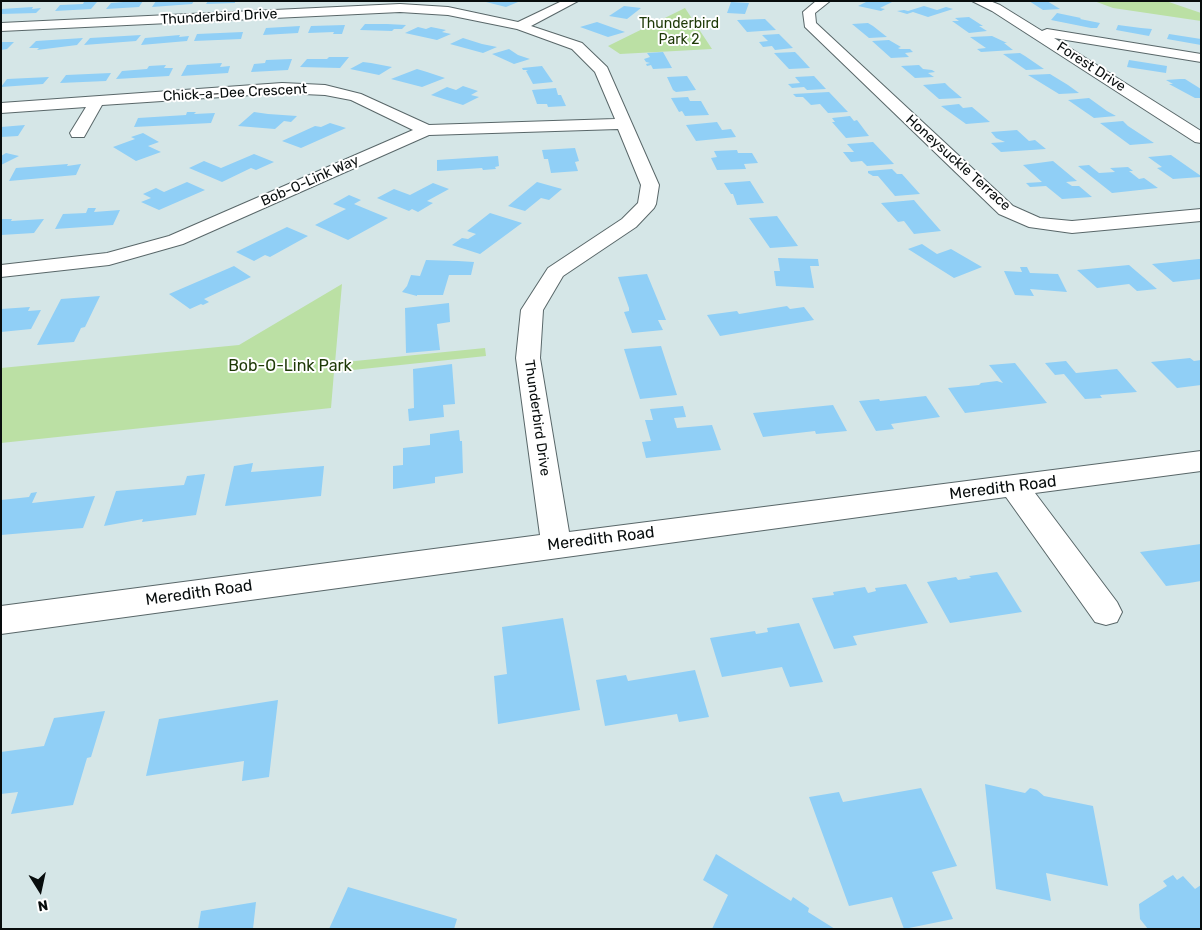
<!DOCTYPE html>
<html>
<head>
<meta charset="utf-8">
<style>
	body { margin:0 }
	#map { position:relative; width:1202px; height:930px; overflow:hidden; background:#d5e6e7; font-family:Rubik,sans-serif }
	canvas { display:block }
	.frame { position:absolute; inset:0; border:2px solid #080d0d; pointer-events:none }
	.north { position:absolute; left:15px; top:865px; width:50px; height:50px; -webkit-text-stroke:4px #fff; paint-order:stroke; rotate:170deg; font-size:14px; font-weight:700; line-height:20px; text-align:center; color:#080d0d }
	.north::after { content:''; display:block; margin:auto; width:18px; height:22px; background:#080d0d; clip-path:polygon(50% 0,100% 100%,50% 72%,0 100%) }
</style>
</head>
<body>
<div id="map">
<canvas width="1202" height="930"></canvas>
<div class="frame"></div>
<div class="north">N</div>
</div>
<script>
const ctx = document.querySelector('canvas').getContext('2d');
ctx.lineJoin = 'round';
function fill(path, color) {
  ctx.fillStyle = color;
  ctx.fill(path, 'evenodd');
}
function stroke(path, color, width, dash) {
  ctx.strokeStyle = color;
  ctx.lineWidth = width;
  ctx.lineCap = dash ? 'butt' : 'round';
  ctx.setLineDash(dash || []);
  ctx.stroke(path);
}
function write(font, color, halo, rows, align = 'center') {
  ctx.font = font + ' Rubik,sans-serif';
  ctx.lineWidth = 4;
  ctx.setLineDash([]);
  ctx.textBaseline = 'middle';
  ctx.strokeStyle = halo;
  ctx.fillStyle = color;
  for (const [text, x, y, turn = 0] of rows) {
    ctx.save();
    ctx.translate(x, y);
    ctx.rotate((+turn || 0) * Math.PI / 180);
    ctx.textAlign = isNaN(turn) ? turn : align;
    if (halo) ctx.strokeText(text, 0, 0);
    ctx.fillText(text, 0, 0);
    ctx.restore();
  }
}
fill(new Path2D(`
	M1094 1H1166L1201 13V21L1113 8Z
	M685 8 712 49 620 54 608 46Z
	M342 284 335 363 485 348 486 356 334 372 331 408 1 443V368L239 345Z`), '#bbe0a4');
fill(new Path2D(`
	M136 1H143L139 7 106 9 111 3Z
	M156 1H194L192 4 152 7Z
	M208 1H235V3L206 4Z
	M482 1H515L518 2 506 7Z
	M868 1H894L880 8 885 9 881 11 858 6Z
	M1029 1H1047L1060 9 1043 10Z
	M84 2H97L91 9 55 11 60 5 83 4Z
	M731 2 749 3 745 14 727 13Z
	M624 6 641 8 627 19 609 16Z
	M924 6 937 10 946 7 953 9 928 17 913 12 907 14 897 11 904 10 908 11Z
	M33 7 32 9 41 8 36 13 1 14V9Z
	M1057 13 1081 18 1080 19 1100 23 1097 28H1091L1051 20Z
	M969 17 983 26H979L987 31 969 33 952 21H959L955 18Z
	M765 19 776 30 747 32 737 20Z
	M597 22 625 32 608 37 580 27Z
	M868 23 873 26 887 37 869 38 852 24Z
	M365 24H387L406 25 402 29H394L392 31 360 30Z
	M345 25 342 34H333L334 32 308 33 311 26Z
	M1118 25 1141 28 1152 29 1149 36 1116 30Z
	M300 26 298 33 263 35 266 28Z
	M418 27 426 29 431 27 446 30 442 32 451 34 437 40 405 33Z
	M243 32 241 39 194 41 197 34Z
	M779 34 793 48 775 50 772 46 763 47 759 42 768 41 762 35Z
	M1169 34 1201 39V45L1167 39Z
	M141 35 136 41 84 45 90 38Z
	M180 35 179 37 189 36 187 41 141 45 145 38Z
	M992 36 1007 43H1004L1013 50 981 52 977 49 986 48 970 37Z
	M83 38 77 45 37 50 39 48H29L36 41Z
	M463 38 482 44 497 47 483 53 450 44Z
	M889 40 901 47 898 48 900 49H910L913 52 905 53 909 57 891 58 872 41Z
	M1 42H14L7 49 1 50Z
	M509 49 518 55 530 59 514 64 492 54Z
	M663 52 672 68 653 69 651 65 647 66 646 64 650 63 646 62 644 59 650 57 647 53Z
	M795 52 798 55 810 68 789 69 774 53Z
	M1020 53 1025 56 1044 69 1026 70 1003 54Z
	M329 57H349L340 68 300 67 307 59H327Z
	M292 59 288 70 251 72 254 64 265 63 266 60Z
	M1129 60 1167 66 1166 73 1127 67Z
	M363 62 371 63 392 67 379 75 350 69Z
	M222 63 220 67 230 66 228 73 181 76 187 65Z
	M166 65 164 68H173L169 76 116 79 122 71 147 69 149 66Z
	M919 65 923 69 932 70 935 72 928 73 934 77 915 78 901 66Z
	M542 66 553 82 533 84 526 71 528 70H523L522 68Z
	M417 69 427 72 445 78 422 87 391 79Z
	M111 73 106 81 60 83 66 75Z
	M1050 74 1068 85 1079 93 1059 94 1028 75Z
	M687 76 696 90 676 92 673 90 667 77Z
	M814 76 826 89 807 90 804 87 792 88 788 84 800 83 795 77Z
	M49 77 43 84 1 87 7 79Z
	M1180 79H1185L1201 89V98H1195L1169 84H1173L1166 80Z
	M945 83 949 87 962 98 939 99 923 85Z
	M463 86 478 91 471 95 479 97 463 105 431 95 447 87 456 90Z
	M556 88 558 95H561L566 106 548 107 547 104H537L532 90Z
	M829 92 848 112 828 113 820 104 811 105 803 97H796L793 94Z
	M688 97 690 101H701L709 115 685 116 682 111 679 112 671 98Z
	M1089 98 1107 111 1116 116 1094 118 1068 100Z
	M959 104 963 108 972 107 990 122 966 124 941 106Z
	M187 112H196L194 114 215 113 211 123 134 127 138 118 186 115Z
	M254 112 268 114 297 116 291 122 284 121 275 129 238 126Z
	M850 116 854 121 857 120 869 136 846 138 832 122H835L832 118Z
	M1123 121 1128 126 1154 143 1130 145 1100 123Z
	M717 122 722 130 731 129 736 137 696 141 686 125Z
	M330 123 346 128 301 148 282 141 315 126 321 127Z
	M25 125 18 136 1 137V127Z
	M1017 130 1029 141 1035 140 1046 149 1001 152 991 143 1005 142 996 138 991 132Z
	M143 133 159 142 148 146 161 152 136 161 113 147 135 139 131 137Z
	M873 142 894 164 867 166 862 161 851 162 843 152H854L847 144Z
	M575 148 579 161 575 162 578 171 551 173 548 159H544L542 150Z
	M737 150 738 153H752L758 163 744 164 746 169 717 170 711 158 717 157 714 151Z
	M6 153 19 156 1 165V156Z
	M254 154 274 162 256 170 251 168 222 182 189 168 204 161 221 168Z
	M1171 155 1201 176V177L1173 179 1157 168 1162 167 1148 157Z
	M498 156 499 166 495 167 496 169 483 170 482 168 437 171V160Z
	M1053 161 1077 181 1066 182 1072 186H1079L1092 197 1062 199 1046 186 1030 187 1026 183 1042 182 1023 165Z
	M68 164 67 166 81 164 76 175 9 181 16 168Z
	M1089 165 1099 173 1115 172 1110 168 1128 167 1133 171H1129L1139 179 1144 178 1158 188 1112 193 1078 166Z
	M892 169 897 174H902L920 194 895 196 878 176H873L868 173V171Z
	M750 181 764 203 737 205 733 194H731L724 183Z
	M187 182 205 190 159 210 141 202 151 198 143 194 156 188 164 192Z
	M537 182 562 189 549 200 541 198 525 211 508 206Z
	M433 183 449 189 427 201 433 203 418 212 412 209 409 211 377 198 394 189 410 195Z
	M349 195 361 200 354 204 388 218 348 240 315 225 346 209 333 204Z
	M914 200 919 206 941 231 914 234 904 221 898 222 881 203Z
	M88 208H96L94 212 120 210 113 225 55 229 63 214 86 213Z
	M490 213 522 223 480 254 452 245 462 238 468 239 476 234 467 231Z
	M777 216 798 246 770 248 749 218Z
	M1 219H12L11 221 44 219 34 233 1 235Z
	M287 227 308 236 270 257 265 255 254 261 236 252Z
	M922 244 937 254 951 249 982 267 954 278 908 249Z
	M778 258 818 259 819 266H810L814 288 776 286 774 271H780Z
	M1199 259H1201V279L1173 282 1152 264Z
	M426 260 458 261 474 262 471 275H449L443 295H417V296L402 292 407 286 411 275 420 276Z
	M1129 265 1157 289 1137 291 1129 284 1097 288 1077 270Z
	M234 266 251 277 204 299 209 302 203 305 201 304 190 309 169 294Z
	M1020 267H1027L1030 273 1058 274 1067 292 1030 289 1034 296 1015 295 1004 271 1022 272Z
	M647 274 666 320H658L663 330 632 333 624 312 629 311V308L618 277Z
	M100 296 85 327 81 328 74 342 37 345 61 299Z
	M449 303 450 322 437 324 440 350 406 353 405 308Z
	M787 306 790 309 804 307 814 320 720 336 707 315 737 311 739 314Z
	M30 307 28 311 41 310 31 329 1 332V309Z
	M661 346 677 395 640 399 624 349Z
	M1190 358 1194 361 1201 360V385L1177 388 1151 362Z
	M1066 361 1076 373 1117 369 1137 392 1100 395 1102 398 1085 399 1064 374 1055 375 1045 363Z
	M1015 363 1047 403 965 413 948 388 979 385 981 383 997 381 1003 383 989 365Z
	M452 364 455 404 443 405 444 417 409 421 408 409 414 408 413 369Z
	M926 396 940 417 891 424 894 429 876 431 859 401 879 399 880 401Z
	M833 405 847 431 816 434 815 431 763 437 753 413Z
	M683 406 686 417 674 418 677 428 712 425 721 450 646 458 642 442 651 441 645 420H653L650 409Z
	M459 430 460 441H462L463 473 435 477V483L393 489V466L403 465V448L430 445V434Z
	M253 463 251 472 324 466 321 496 225 506 234 466Z
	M205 474 196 515 142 522 143 519 104 526 116 491 184 485 187 476Z
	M37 492 32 503 95 496 83 528 1 535V500L29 497 31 493Z
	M1201 544V581L1189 583 1166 586 1140 552Z
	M997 572 1022 612 950 623 927 582 956 577 958 580 971 578 969 576Z
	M906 584 928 623 853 636 857 645 834 649 812 598 834 595 833 592 865 587 868 593 876 591 875 588Z
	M563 618 580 710 498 724 494 676 507 674 502 627Z
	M799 623 823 682 790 687 782 667 722 677 710 638 755 631 756 634 768 632 767 628Z
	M695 670 709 717 679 722 677 714 605 726 596 680 626 675 628 681Z
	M278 700 269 777 242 781 244 761 146 776 159 719Z
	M105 711 91 757 87 758 73 805 11 814 18 792 1 794V752L44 746 54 718Z
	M985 784 1025 793 1030 788 1037 790 1044 796 1093 806 1108 886 1046 873 1051 901 996 889Z
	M921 788 957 866 932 872 953 919 904 929 892 897 849 906 809 797 839 792 843 802Z
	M716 854 791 901 793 897 809 908 808 912 835 929H712L728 895 703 880Z
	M1173 875 1177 880 1183 876 1195 889 1201 885V929H1148L1140 919 1139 904 1167 886 1163 881Z
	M348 887 457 919 454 929H329Z
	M256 902 253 929H198L201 911Z`), '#90cff6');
const minor = new Path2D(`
	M562 1H578L531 26 582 43 607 67 659 185 656 204 654 208 636 227 563 276 543 310 540 358 569 532 1201 451V471L1035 493 1117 602 1122 612 1117 622 1106 625 1095 622 1006 497 1 634V606L540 535 516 358 521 310 548 268 622 219 638 203 641 185 618 129 429 135 183 244 109 265 1 277V265L107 253 169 236 413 130 351 100 325 95 282 93 102 105 84 137H72L70 133 86 107 1 113V103L282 83 325 85 361 94 429 125 615 119 595 72 572 49 517 29 448 15 400 12 1 31V23L400 4 448 7 518 22Z
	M816 1H830L815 13 816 23 1013 206 1040 218 1072 221 1201 209V221L1072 233 1029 227 999 214 805 27 803 12Z
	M972 1H990L1000 5 1042 31 1047 29 1201 54V62L1054 38 1201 131V143L1195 142 992 11Z`);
stroke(minor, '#596769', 2);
fill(minor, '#fff');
write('14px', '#080d0d', '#fff', [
	["Thunderbird Drive",219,17,-3],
	["Forest Drive",1091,67,33],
	["Chick-a-Dee Crescent",235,93,-3],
	["Honeysuckle Terrace",958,163,42],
	["Bob-O-Link Way",310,181,-24],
	["Thunderbird Drive",537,418,82]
]);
write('14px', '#1e3906', '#fff', [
	["Thunderbird",679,24],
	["Park 2",679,40]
]);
write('16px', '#1e3906', '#fff', [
	["Bob-O-Link Park",290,366]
]);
write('16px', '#080d0d', '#fff', [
	["Meredith Road",1003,488,-7],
	["Meredith Road",601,539,-7],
	["Meredith Road",199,593,-8]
]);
</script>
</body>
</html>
